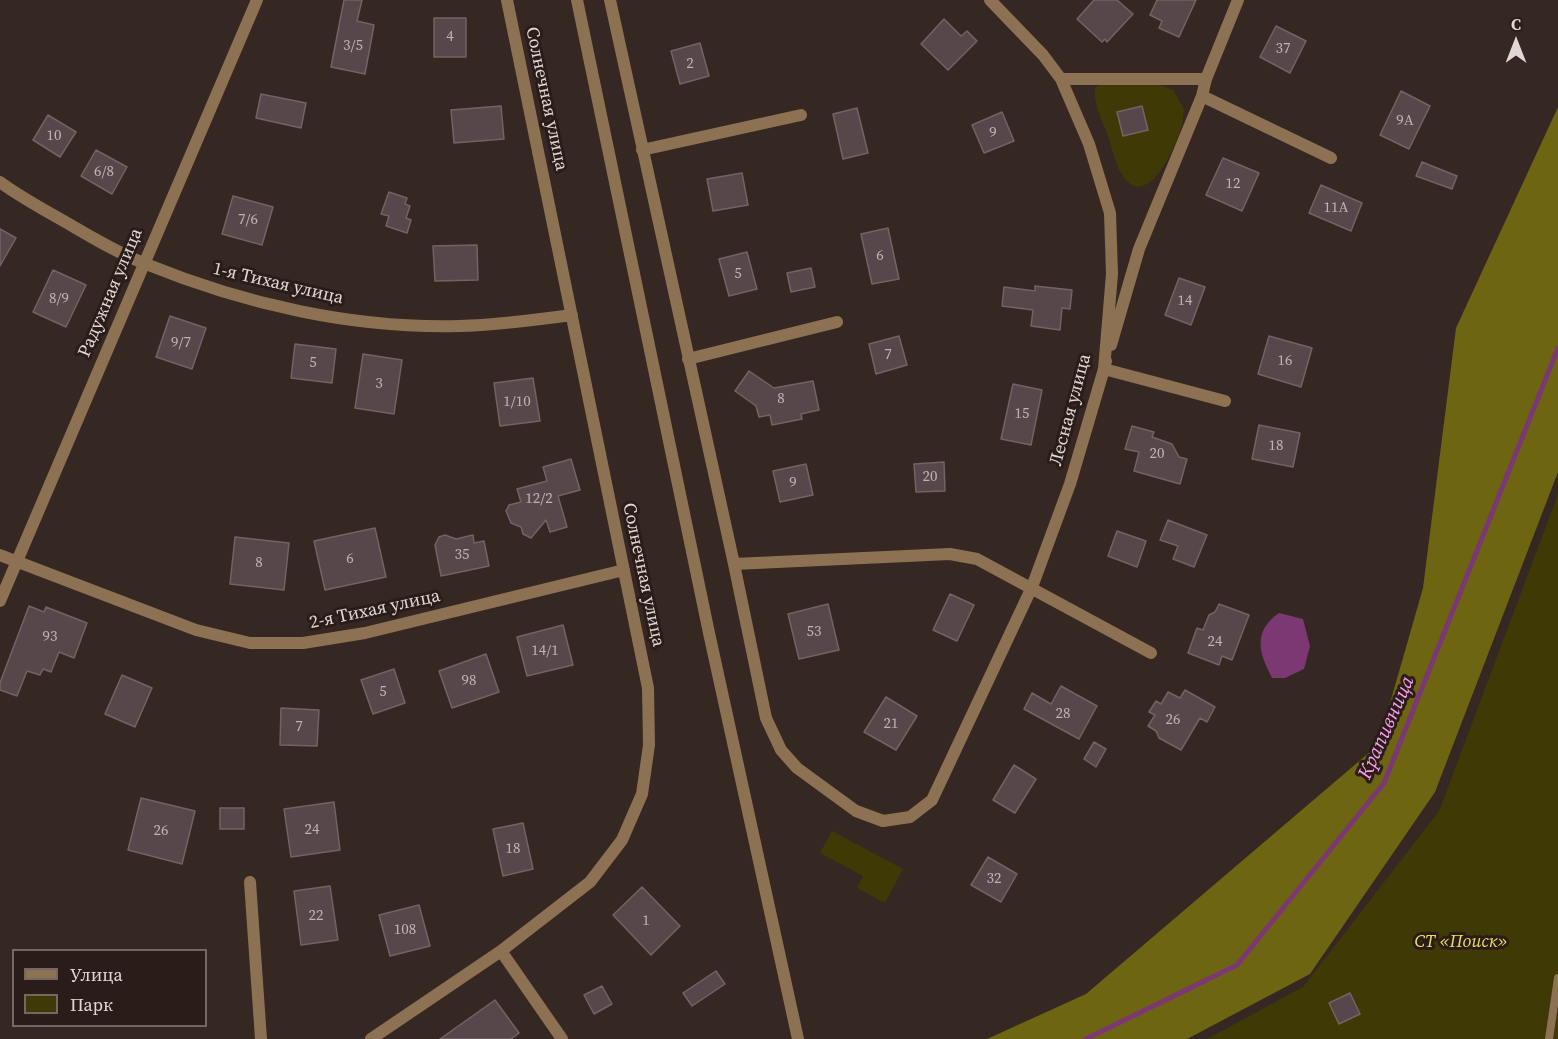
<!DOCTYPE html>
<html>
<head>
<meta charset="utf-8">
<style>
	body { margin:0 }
	#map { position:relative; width:1558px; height:1039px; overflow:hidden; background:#352722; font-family:"Source Serif 4",serif }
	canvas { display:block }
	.legend { position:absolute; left:12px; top:949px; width:195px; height:78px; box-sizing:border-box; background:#2a1d19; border:2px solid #736864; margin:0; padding:8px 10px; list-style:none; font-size:18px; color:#e1d8d5 }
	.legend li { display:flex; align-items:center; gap:12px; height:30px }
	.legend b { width:30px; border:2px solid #736864 }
	.north { position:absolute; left:1486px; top:12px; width:60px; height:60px; -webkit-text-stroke:4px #2a1d19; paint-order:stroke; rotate:0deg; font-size:16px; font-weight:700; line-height:24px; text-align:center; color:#e1d8d5 }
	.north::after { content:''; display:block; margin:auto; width:21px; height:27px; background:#e1d8d5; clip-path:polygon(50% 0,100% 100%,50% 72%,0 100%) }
</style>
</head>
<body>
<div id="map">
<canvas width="1558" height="1039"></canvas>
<ul class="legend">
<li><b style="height:8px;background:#8c7153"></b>Улица</li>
<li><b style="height:16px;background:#3f3a05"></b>Парк</li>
</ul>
<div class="north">С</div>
</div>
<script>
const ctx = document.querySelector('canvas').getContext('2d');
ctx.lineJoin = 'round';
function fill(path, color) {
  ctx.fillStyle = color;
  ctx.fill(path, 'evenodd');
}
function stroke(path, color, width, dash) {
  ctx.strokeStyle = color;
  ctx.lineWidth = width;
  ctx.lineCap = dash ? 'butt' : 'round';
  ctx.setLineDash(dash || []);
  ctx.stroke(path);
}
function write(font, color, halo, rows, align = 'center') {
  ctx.font = font + ' "Source Serif 4",serif';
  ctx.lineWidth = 6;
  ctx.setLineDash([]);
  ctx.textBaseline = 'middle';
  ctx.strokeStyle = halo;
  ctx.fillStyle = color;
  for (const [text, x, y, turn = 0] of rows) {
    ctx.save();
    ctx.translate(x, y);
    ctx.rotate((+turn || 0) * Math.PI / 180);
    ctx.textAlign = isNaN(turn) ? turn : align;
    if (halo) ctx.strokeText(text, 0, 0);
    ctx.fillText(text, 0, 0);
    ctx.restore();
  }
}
fill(new Path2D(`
	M1104 83 1160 85 1173 90 1184 109C1183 116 1183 125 1180 132 1175 147 1150 203 1128 182 1116 171 1113 151 1108 136 1102 119 1093 104 1095 87Z
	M1558 494V1039H1207L1303 987 1439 811Z
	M832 831 903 869 885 903 857 888 863 876 820 853Z`), '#3f3a05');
fill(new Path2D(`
	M1558 107V472L1435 792 1310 974 1187 1039H987L1086 994 1378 745 1423 588 1456 328Z`), '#6e6513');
fill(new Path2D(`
	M1279 613 1303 619 1310 646 1304 669 1285 678H1272C1259 653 1252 632 1279 613Z`), '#7b3873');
stroke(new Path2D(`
	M1086 1039 1237 965 1384 783 1558 348`), '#7b3873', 5);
const building = new Path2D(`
	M344 0H362L357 21 374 25 365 74 331 67Z
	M1094 0H1117L1133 14 1107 42 1105 39 1102 42 1077 19Z
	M1157 0H1196L1179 37 1159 28 1162 21 1150 15Z
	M434 18H466V57H434Z
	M944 19 961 36 967 31 977 41 948 70 921 44Z
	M1276 26 1306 41 1290 73 1260 57Z
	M700 43 709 76 680 84 671 51Z
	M1401 91 1430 106 1409 149 1380 135Z
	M261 94 306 103 301 128 256 118Z
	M501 106 504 139 454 143 451 110Z
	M1142 106 1148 130 1123 136 1117 112Z
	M857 108 868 153 843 159 833 114Z
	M1002 112 1014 141 984 153 972 125Z
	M48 115 76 132 60 157 33 140Z
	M96 150 127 167 112 194 81 176Z
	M1223 158 1259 173 1242 211 1206 195Z
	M1422 162 1457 176 1452 189 1416 176Z
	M742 173 748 205 713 211 707 179Z
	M1321 185 1362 203 1351 231 1309 213Z
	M389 192 407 198 405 204 410 206 406 218 411 220 407 233 386 226 389 216 381 214Z
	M233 196 273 207 262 245 222 234Z
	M888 228 899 279 872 284 861 234Z
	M0 229 16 238 0 266Z
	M477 245 478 280 435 281 433 246Z
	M747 252 757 289 729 296 719 259Z
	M811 268 815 287 791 292 787 273Z
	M53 270 86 285 66 327 33 312Z
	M1179 278 1205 287 1191 325 1165 315Z
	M1035 286 1072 290 1070 309 1062 308 1060 330 1031 326 1033 310 1002 306 1004 287 1035 291Z
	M170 316 206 328 192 369 156 357Z
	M899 336 907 365 876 374 869 344Z
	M1269 336 1312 348 1301 387 1258 374Z
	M295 344 336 349 332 383 291 378Z
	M363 354 402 360 394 414 355 408Z
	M749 371 774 388 813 381 819 410 801 414 802 419 772 425 770 415 759 417 756 406 735 391Z
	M533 378 540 421 500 426 494 383Z
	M1013 384 1042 390 1031 445 1001 439Z
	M1259 425 1300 433 1293 467 1252 459Z
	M1132 426 1154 432 1152 437 1172 444 1179 457 1187 459 1180 484 1134 471 1139 452 1125 449Z
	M571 459 580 490 558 496 567 527 550 532 546 520 531 538 523 534 521 527 511 523 506 511 509 505 521 502 517 489 547 481 543 467Z
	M944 462 945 491 916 492 914 464Z
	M806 464 813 495 780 502 773 471Z
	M1168 520 1207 535 1194 567 1173 559 1178 546 1160 540Z
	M375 528 386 577 325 590 314 541Z
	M1117 531 1146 541 1137 567 1108 556Z
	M445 535 456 539 473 535 474 543 484 541 489 566 441 576 435 545 439 537Z
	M235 537 289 543 284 590 230 584Z
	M950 594 974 605 957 641 933 630Z
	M828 604 839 650 799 659 788 614Z
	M1219 604 1249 615 1232 660 1222 656 1219 665 1188 653 1197 628 1203 630 1209 615 1215 612Z
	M29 606 44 612 46 607 87 623 74 658 59 652 51 672 43 669 40 675 27 671 17 696 0 690V683Z
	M563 625 573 665 527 676 517 637Z
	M486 654 499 692 452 708 439 671Z
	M394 669 405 703 373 714 361 680Z
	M122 675 152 688 135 727 105 714Z
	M1061 686 1097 706 1079 739 1024 709 1032 693 1051 704Z
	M1185 690 1215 707 1207 722 1200 718 1181 750 1159 738 1156 731 1148 726 1155 715 1149 712 1156 701 1161 704 1168 692 1180 698Z
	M886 697 917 716 896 750 864 732Z
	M281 708 319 710 317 746 280 745Z
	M1094 742 1106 749 1096 767 1084 759Z
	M1014 765 1036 779 1015 813 993 800Z
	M141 798 195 811 182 864 128 850Z
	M334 802 340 850 291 857 284 809Z
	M220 808H244V829H220Z
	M523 823 533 869 503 876 493 829Z
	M988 857 1017 874 1001 902 971 885Z
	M330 886 338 940 301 945 294 891Z
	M642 887 680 926 651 955 613 915Z
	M419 905 430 946 390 956 379 915Z
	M716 971 725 984 692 1006 683 993Z
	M602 986 612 1004 594 1014 584 995Z
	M1350 993 1360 1014 1339 1024 1329 1003Z
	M495 1000 519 1033 511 1039H440Z`);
fill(building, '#57474a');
stroke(building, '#746266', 1.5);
stroke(new Path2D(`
	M1549 1039 1558 978`), '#8c7153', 8);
stroke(new Path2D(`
	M610 0 734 564 766 718 781 750 797 768 856 811 883 821 910 817 932 800 1032 587 1070 484 1104 369 1112 274 1110 213 1089 144 1061 79 1043 55 990 0
	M1061 79H1206
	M1202 96 1331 158
	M642 150 801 115
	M0 182C19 196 41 208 62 220 88 235 117 253 146 264 244 304 353 329 460 326 497 325 535 320 572 315
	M1111 345 1139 249 1202 96 1206 79 1238 0
	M688 359 837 322
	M1106 361 1104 369 1225 401
	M0 555 196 630 250 643H303L365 633 624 570
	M734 564 950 554 977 559 1151 653
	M0 601 257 0
	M250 882 261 1039
	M501 951 562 1039
	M371 1039 501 951 590 882 622 840 642 794 649 745 648 688 507 0`), '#8c7153', 12);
stroke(new Path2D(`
	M577 0 709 633 798 1039`), '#8c7153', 12);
write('15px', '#beb4b2', null, [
	["4",450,37],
	["3/5",353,46],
	["37",1283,49],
	["2",690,64],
	["9А",1405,121],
	["9",993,133],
	["10",54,136],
	["6/8",104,172],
	["12",1233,184],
	["11А",1336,208],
	["7/6",248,220],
	["6",880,256],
	["5",738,274],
	["8/9",59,299],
	["14",1185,301],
	["9/7",181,343],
	["7",888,355],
	["16",1285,361],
	["5",313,363],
	["3",379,384],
	["8",781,399],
	["1/10",517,402],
	["15",1022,414],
	["18",1276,446],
	["20",1157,454],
	["20",930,477],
	["9",793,483],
	["12/2",539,499],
	["35",462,555],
	["6",350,559],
	["8",259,563],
	["53",814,632],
	["93",50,637],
	["24",1215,642],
	["14/1",545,651],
	["98",469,681],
	["5",383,692],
	["28",1063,714],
	["26",1173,720],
	["21",891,724],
	["7",299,727],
	["24",312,830],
	["26",161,831],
	["18",513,849],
	["32",994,879],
	["22",316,916],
	["1",646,921],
	["108",405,930]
]);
write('18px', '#e1d8d5', '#2a1d19', [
	["Солнечная улица",546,99,78],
	["1-я Тихая улица",278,284,13],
	["Радужная улица",111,293,-67],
	["Лесная улица",1071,410,-75],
	["Солнечная улица",643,575,78],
	["2-я Тихая улица",375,610,-12]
]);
write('italic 18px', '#edde59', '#2a1d19', [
	["СТ «Поиск»",1461,942]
]);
write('italic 20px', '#fe9ff1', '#2a1d19', [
	["Крапивница",1387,728,-66]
]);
</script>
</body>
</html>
